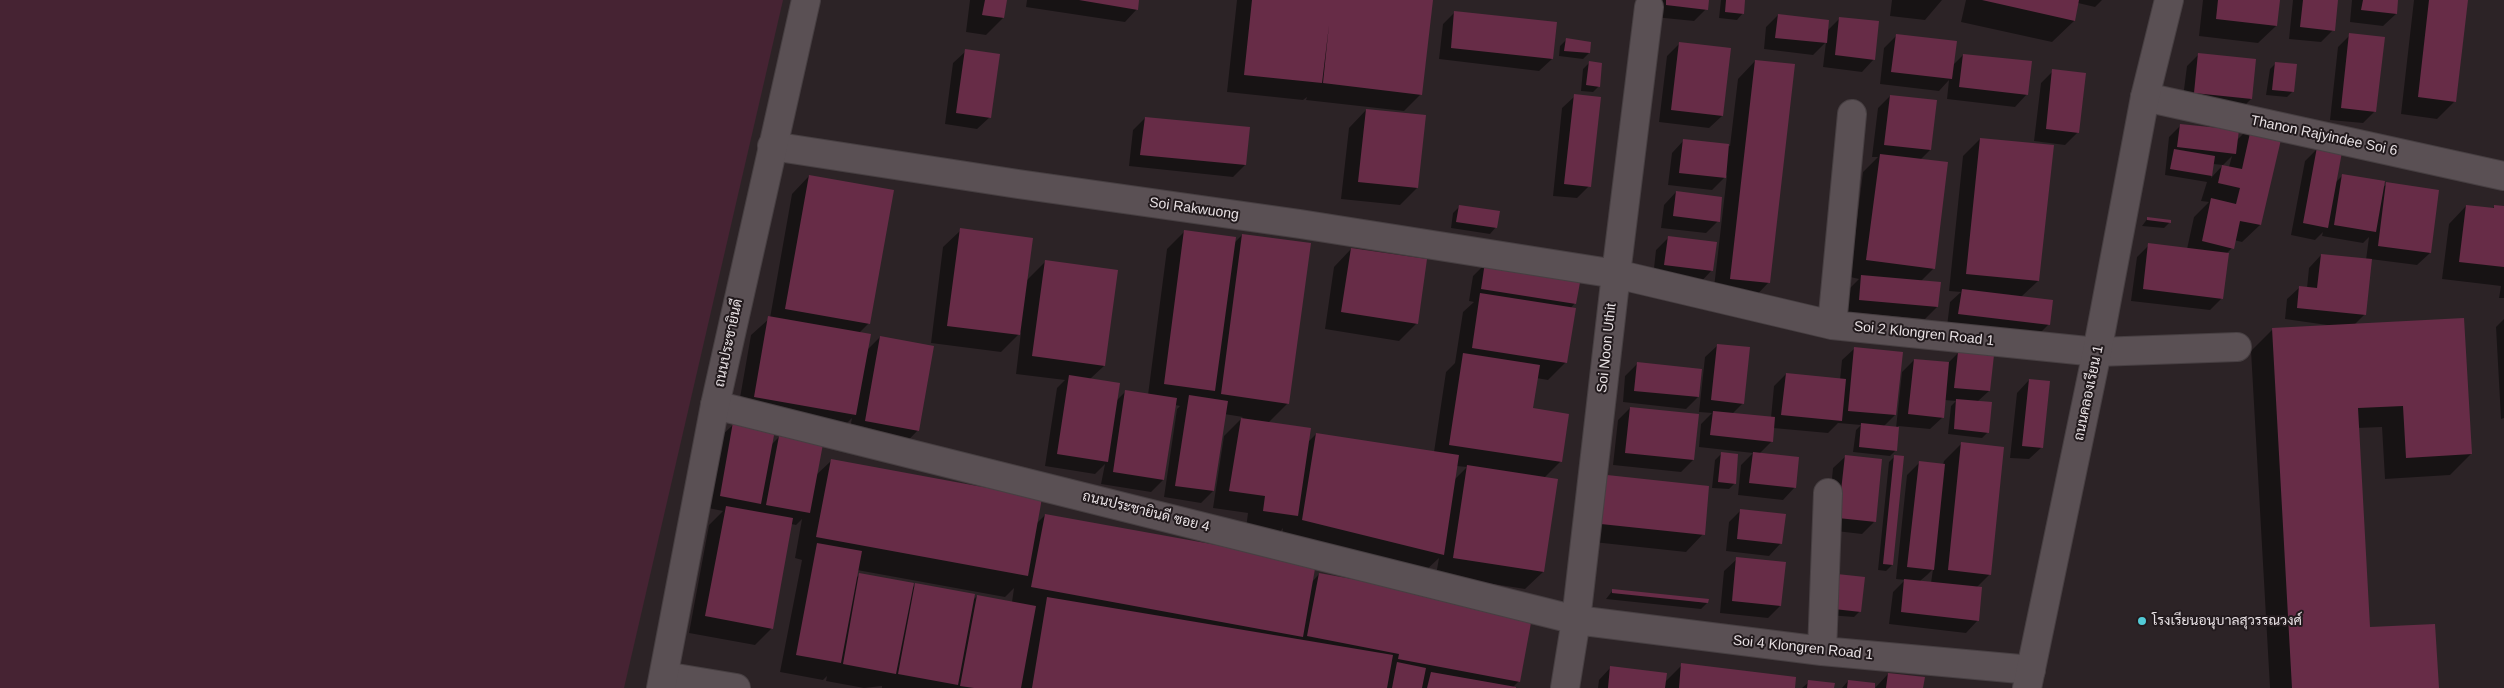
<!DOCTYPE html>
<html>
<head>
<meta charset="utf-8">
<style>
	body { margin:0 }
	canvas { display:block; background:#2c2326 }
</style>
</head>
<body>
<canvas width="2504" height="688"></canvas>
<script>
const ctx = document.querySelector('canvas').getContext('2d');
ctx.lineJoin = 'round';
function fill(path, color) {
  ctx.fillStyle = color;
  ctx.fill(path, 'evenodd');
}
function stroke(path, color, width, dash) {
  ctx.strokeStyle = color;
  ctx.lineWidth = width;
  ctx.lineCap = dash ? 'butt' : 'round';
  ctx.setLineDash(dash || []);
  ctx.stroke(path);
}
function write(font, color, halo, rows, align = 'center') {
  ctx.font = font + ' Arial,Sarabun,sans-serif';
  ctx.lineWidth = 4;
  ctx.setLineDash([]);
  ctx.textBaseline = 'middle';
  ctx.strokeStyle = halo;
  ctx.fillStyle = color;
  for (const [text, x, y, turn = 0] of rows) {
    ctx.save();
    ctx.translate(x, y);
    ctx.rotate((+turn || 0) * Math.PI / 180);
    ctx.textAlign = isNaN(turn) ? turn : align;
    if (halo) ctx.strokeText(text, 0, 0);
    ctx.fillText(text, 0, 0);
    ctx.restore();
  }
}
fill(new Path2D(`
	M0 0H783L624 688H0Z`), '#462333');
fill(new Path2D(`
	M970 0H1005L1003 18 986 35 966 32Z
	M1027 0H1138L1137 9 1125 22 1026 7Z
	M1237 0H1427L1421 94 1404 111 1306 100 1307 97 1303 100 1227 92Z
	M1656 0H1708L1706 9 1694 21 1654 17Z
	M1721 0H1744L1743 13 1737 20 1719 18Z
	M1892 0H1942L1925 20 1890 16Z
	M1966 0H2102L2095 7 2078 3 2074 21 2052 42 1961 22Z
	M2203 0H2279L2276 26 2258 43 2199 36Z
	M2293 0H2337L2333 30 2321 42 2289 39Z
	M2352 0H2397L2396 14 2383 26 2350 22Z
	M2414 0H2466L2455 101 2437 119 2401 114Z
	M1455 12 1552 59 1539 71 1439 59 1443 24Z
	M1778 15 1827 31 1840 18 1874 59 1862 72 1823 67 1826 42 1813 55 1764 49 1766 27Z
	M2350 35 2375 111 2363 123 2330 120 2338 47Z
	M1896 36 1953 65 1963 55 2027 94 2015 107 1947 99 1949 80 1939 91 1880 84 1884 48Z
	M1566 40 1589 53 1583 59 1559 56 1560 46Z
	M1679 44 1722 116 1709 128 1659 122 1667 56Z
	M966 51 990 117 977 129 945 124 953 63Z
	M2199 54 2251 99 2239 111 2182 105 2187 66Z
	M1755 61 1769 282 1752 300 1713 296 1727 175 1712 190 1668 185 1672 153 1684 140 1730 146 1738 79Z
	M1589 63 1599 86 1593 92 1581 91 1583 69Z
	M2276 63 2293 91 2287 97 2266 95 2270 69Z
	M2053 71 2078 132 2065 145 2034 141 2041 83Z
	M1575 96 1589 186 1577 198 1553 196 1562 108Z
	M1890 96 1930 150 1920 160 1933 269 1920 282 1937 307 1925 319 1847 312 1849 289 1859 279 1850 277 1863 172 1878 157H1872L1878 108Z
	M1366 110 1417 188 1400 205 1341 199 1349 128Z
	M1145 118 1245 165 1233 177 1129 166 1133 130Z
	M2181 125 2236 141 2252 125 2281 132 2260 225 2242 242 2234 240 2232 248 2227 253 2222 298 2210 310 2131 301 2137 257 2149 245 2187 249 2194 217 2209 202 2201 201 2207 182 2165 175 2169 137ZM2232 156 2229 167 2222 166 2211 178 2213 164 2223 165Z
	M1980 139 2038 281 2021 297 2051 301 2048 325 2036 337 1947 326 1950 302 1961 292 1949 291 1963 156Z
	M2317 149 2335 183 2343 175 2382 188 2387 184 2430 253 2417 265 2370 259 2365 314 2354 325 2471 454 2450 475 2385 479 2382 427 2357 428 2369 629 2438 688H2270L2251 351 2273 329 2334 326 2285 319 2287 299 2300 287 2307 288 2309 268 2321 255 2366 260 2369 237 2363 243 2322 236 2323 232 2315 240 2291 235 2305 161Z
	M809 176 869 323 859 333 866 351 880 337 918 430 901 448 848 438 852 418 838 432 737 415 751 335 770 318 792 194Z
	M1676 192 1718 221 1706 233 1661 228 1664 205Z
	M2466 206 2492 209 2495 206 2504 207V298H2499L2501 286 2442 279 2449 224Z
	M1459 207 1496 227 1490 234 1451 228 1453 213Z
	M2148 218 2170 222 2164 228 2142 226Z
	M961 230 1026 281 1046 261 1104 366 1090 379 1116 401 1126 391 1148 395 1167 249 1185 231 1233 244 1242 235 1288 403 1268 423 1307 443 1316 434 1434 452 1446 372 1455 363 1463 312 1474 302 1469 301 1473 276 1486 263 1575 303 1570 309 1566 362 1548 380 1536 378 1532 409 1561 461 1544 478 1543 572 1525 589 1436 575 1439 558 1421 575 1281 541 1283 528 1279 533 1246 528 1248 513 1213 508 1224 436 1243 417 1224 414 1213 491 1201 503 1164 497 1177 409 1180 406 1175 405 1163 480 1151 492 1101 484 1105 464 1095 474 1045 466 1057 388 1065 380 1016 374 1021 332 1001 352 931 343 943 247ZM1456 466 1467 467 1454 480Z
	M1668 238 1712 270 1700 283 1653 277 1656 250Z
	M1351 249 1417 323 1399 341 1325 329 1334 267Z
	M2504 319V418L2501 419 2496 327Z
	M1718 345 1743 403 1732 414 1771 418 1774 386 1786 374 1840 380 1842 360 1855 348 1901 353 1895 415 1884 426 1896 428 1902 372 1914 360 1948 363 1958 353 1989 391 1977 402 1988 432 1982 438 1948 434 1951 406 1956 401 1944 400 1943 417 1930 429 1898 426 1896 450 1890 456 1853 452 1856 430 1861 425 1838 423 1828 433 1773 428 1772 441 1759 454 1795 487 1783 500 1738 495 1741 465 1753 453 1699 447 1701 424 1712 413 1699 412 1705 357Z
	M1637 364 1698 397 1686 409 1623 402 1625 376Z
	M2029 380 2042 447 2029 459 2010 458 2017 393Z
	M1630 408 1697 415 1693 460 1681 472 1613 465 1618 420Z
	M734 424 771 445 779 437 815 476 831 461 1036 524 1045 515 1312 582 1319 574 1519 681 1512 688H1514H882V686L864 688 826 681 827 676 823 680 780 672 802 560 795 558 802 519 796 525 791 524 772 628 755 645 689 633 709 525 723 511 708 508 721 436ZM857 570 1005 597 1014 588 1012 602 977 596 973 600 915 585 911 589 860 574 856 578Z
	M1961 444 1990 574 1977 587 1978 620 1966 633 1889 624 1893 592 1905 580 1896 579 1907 475 1919 463 1943 465 1944 461ZM1933 569 1931 583 1920 581 1927 575Z
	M1721 454 1735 483 1729 489 1712 488 1715 460Z
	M1846 456 1874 522 1862 534 1827 530 1833 468Z
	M1895 456 1892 565 1886 571 1878 570 1889 462Z
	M1607 476 1703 534 1686 552 1584 541 1590 494Z
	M1741 510 1781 543 1769 556 1726 551 1729 522Z
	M1737 559 1780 606 1768 618 1720 613 1724 571Z
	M1838 575 1860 611 1854 617 1828 615Z
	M1613 590 1707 603 1701 609 1606 599Z
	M1682 665 1793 688H1598L1599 680 1611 667 1665 682Z
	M1888 674 1922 688H1875Z
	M1848 681 1874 688H1842Z
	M1809 682 1833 688H1802Z`), '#0007');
fill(new Path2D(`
	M985 0H1007L1004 18 982 15Z
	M1079 0H1139L1138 10Z
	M1252 0H1433L1422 95 1323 83 1329 25 1322 83 1244 75Z
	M1666 0H1709L1708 10 1666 5Z
	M1726 0H1745L1744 14 1725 12Z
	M1982 0H2079L2075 21Z
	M2218 0H2280L2277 26 2216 19Z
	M2303 0H2338L2335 31 2300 27Z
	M2363 0H2398L2397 14 2361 10Z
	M2429 0H2468L2456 102 2418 97Z
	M1454 11 1557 22 1553 59 1451 48Z
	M1778 14 1829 20 1827 43 1775 38Z
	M1839 17 1879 21 1875 60 1835 55Z
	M2349 33 2385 37 2376 112 2341 108Z
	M1896 34 1957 41 1952 79 1891 72Z
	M1566 38 1591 42 1590 53 1564 51Z
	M1679 42 1731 48 1723 116 1671 110Z
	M965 49 1000 54 991 118 956 113Z
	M2198 53 2256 59 2252 99 2194 93Z
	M1963 54 2032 61 2028 95 1959 87Z
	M1755 60 1795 64 1770 283 1730 279Z
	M1589 61 1602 63 1600 87 1586 85Z
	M2275 62 2297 64 2294 92 2272 90Z
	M2052 69 2086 73 2079 133 2046 129Z
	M1574 94 1601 97 1591 187 1564 184Z
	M1890 95 1937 100 1931 150 1884 145Z
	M1366 109 1426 115 1418 188 1358 182Z
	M1145 117 1250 127 1246 165 1140 155Z
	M2180 124 2239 130 2236 154 2177 147Z
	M2252 124 2283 131 2261 225 2240 221 2234 249 2202 241 2211 198 2236 204 2240 188 2218 183 2222 165 2242 169Z
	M1980 138 2054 145 2039 281 1966 274Z
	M1683 139 1729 144 1726 178 1679 173Z
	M2317 147 2342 152 2328 228 2303 223Z
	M2174 149 2215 156 2212 176 2170 169Z
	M1880 154 1948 162 1935 269 1866 260Z
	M2342 174 2385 181 2376 232 2334 225Z
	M809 175 894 190 870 324 785 309Z
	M2386 182 2439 190 2431 253 2378 246Z
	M1676 191 1722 197 1720 222 1673 216Z
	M1459 205 1500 211 1497 228 1456 222Z
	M2466 205 2494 208V205L2504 206V267L2459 262Z
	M2147 217 2171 220V223L2147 220Z
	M960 228 1033 238 1020 335 947 326Z
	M1184 230 1236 237 1215 391 1164 384Z
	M1242 234 1311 243 1289 404 1221 394Z
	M1668 236 1717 242 1713 271 1664 265Z
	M2148 243 2229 253 2223 299 2143 289Z
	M1351 248 1427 259 1418 324 1341 312Z
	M2321 254 2372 259 2366 315 2297 308 2299 286 2317 288Z
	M1045 260 1118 270 1105 366 1032 356Z
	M1485 262 1581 277 1576 304 1481 289Z
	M1861 275 1941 282 1938 307 1859 300Z
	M1962 289 2053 300 2050 325 1958 314Z
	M1480 293 1576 308 1567 363 1472 348Z
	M768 316 871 334 856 415 754 397Z
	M2464 318 2472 454 2406 458 2403 406 2358 408 2370 627 2435 624 2439 688H2292L2272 328Z
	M880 336 934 346 919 431 865 421Z
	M1717 344 1750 347 1744 404 1711 400Z
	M1854 347 1903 352 1896 415 1848 411Z
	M1958 352 1994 355 1990 391 1954 388Z
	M1463 353 1540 365 1533 408 1569 414 1562 462 1449 445Z
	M1914 359 1949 362 1944 418 1908 414Z
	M1637 362 1702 369 1699 397 1634 391Z
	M1786 373 1846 379 1842 421 1781 415Z
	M1069 375 1120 383 1108 462 1057 454Z
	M2029 379 2050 381 2043 448 2022 446Z
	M1125 390 1177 398 1164 480 1113 472Z
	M1189 395 1228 401 1214 491 1175 486Z
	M1956 399 1992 402 1989 433 1954 429Z
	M1630 407 1699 414 1694 460 1625 453Z
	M1713 411 1775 417 1773 442 1710 435Z
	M1241 418 1311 428 1298 516 1263 511 1265 496 1229 491Z
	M733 422 775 430 761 504 720 496Z
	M1861 423 1899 427 1897 451 1859 447Z
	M1316 433 1459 455 1444 555 1302 520Z
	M779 436 823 444 810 513 766 505Z
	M1961 442 2004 447 1991 575 1948 570Z
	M1721 452 1738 454 1736 484 1718 482Z
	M1753 452 1799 457 1796 488 1749 483Z
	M1845 455 1882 459 1876 522 1838 518Z
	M1894 455 1904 456 1893 565 1883 564Z
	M831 459 1042 498 1028 576 816 537Z
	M1919 461 1945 464 1934 570 1907 567Z
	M1467 465 1558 479 1544 572 1453 558Z
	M1607 475 1709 486 1705 535 1601 524Z
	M726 506 793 518 773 629 705 616Z
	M1740 509 1786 514 1782 544 1737 539Z
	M1045 514 1316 563 1303 637 1031 587Z
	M817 543 862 551 841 663 796 655Z
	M1736 557 1786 562 1781 606 1732 601Z
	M859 573 914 583 896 674 843 664Z
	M1319 573 1533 612 1520 682 1398 659 1399 654 1307 636Z
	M1837 574 1865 577 1861 612 1834 609Z
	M1904 579 1982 587 1979 621 1901 612Z
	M915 583 975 594 958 685 898 674Z
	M1612 589 1709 599 1708 603 1612 593Z
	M977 595 1036 606 1021 688H974L960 686Z
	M1047 597 1393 655 1387 688H1032Z
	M1397 662 1426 668 1422 688H1392Z
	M1681 663 1796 677 1795 688H1679Z
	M1610 666 1667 673 1665 688H1608Z
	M1431 672 1516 687V688H1427Z
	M1888 673 1925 677 1923 688H1886Z
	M1808 680 1835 683 1834 688H1807Z
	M1848 680 1875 683V688H1847Z`), '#672c47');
const minor = new Path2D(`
	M2145 97 2504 176
	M772 146 1018 184 1300 224 1616 274 1832 325 2097 352 2237 347
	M1832 325 1852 114
	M715 405 1576 620 1822 651 2031 670
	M1822 651 1828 493
	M664 676 736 688
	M1565 688 1576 620 1616 274 1649 7`);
const tertiary = new Path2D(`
	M661 688 715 405 806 0
	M2027 688 2097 352 2145 97 2169 0`);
stroke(minor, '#473f42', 30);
stroke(tertiary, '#473f42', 30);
stroke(minor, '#5a5054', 28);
stroke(tertiary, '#5a5054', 28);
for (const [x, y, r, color] of [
	[2142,621,5,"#52cbd7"]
]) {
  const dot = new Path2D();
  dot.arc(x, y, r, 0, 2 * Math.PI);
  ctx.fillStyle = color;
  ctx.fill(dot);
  stroke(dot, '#221a1d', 2);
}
write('14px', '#e8e1e4', '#221a1d', [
	["Thanon Rajyindee Soi 6",2324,136,12],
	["Soi Rakwuong",1194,209,8],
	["Soi 2 Klongren Road 1",1924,334,6],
	["ถนนประชายินดี",729,343,-78],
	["Soi Noon Uthit",1607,348,-84],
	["ถนนคลองเรียน 1",2089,393,-78],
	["ถนนประชายินดี ซอย 4",1146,512,14],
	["Soi 4 Klongren Road 1",1803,648,6]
]);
write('14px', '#e8e1e4', '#221a1d', [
	["โรงเรียนอนุบาลสุวรรณวงศ์",2152,621]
], 'left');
</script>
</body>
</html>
